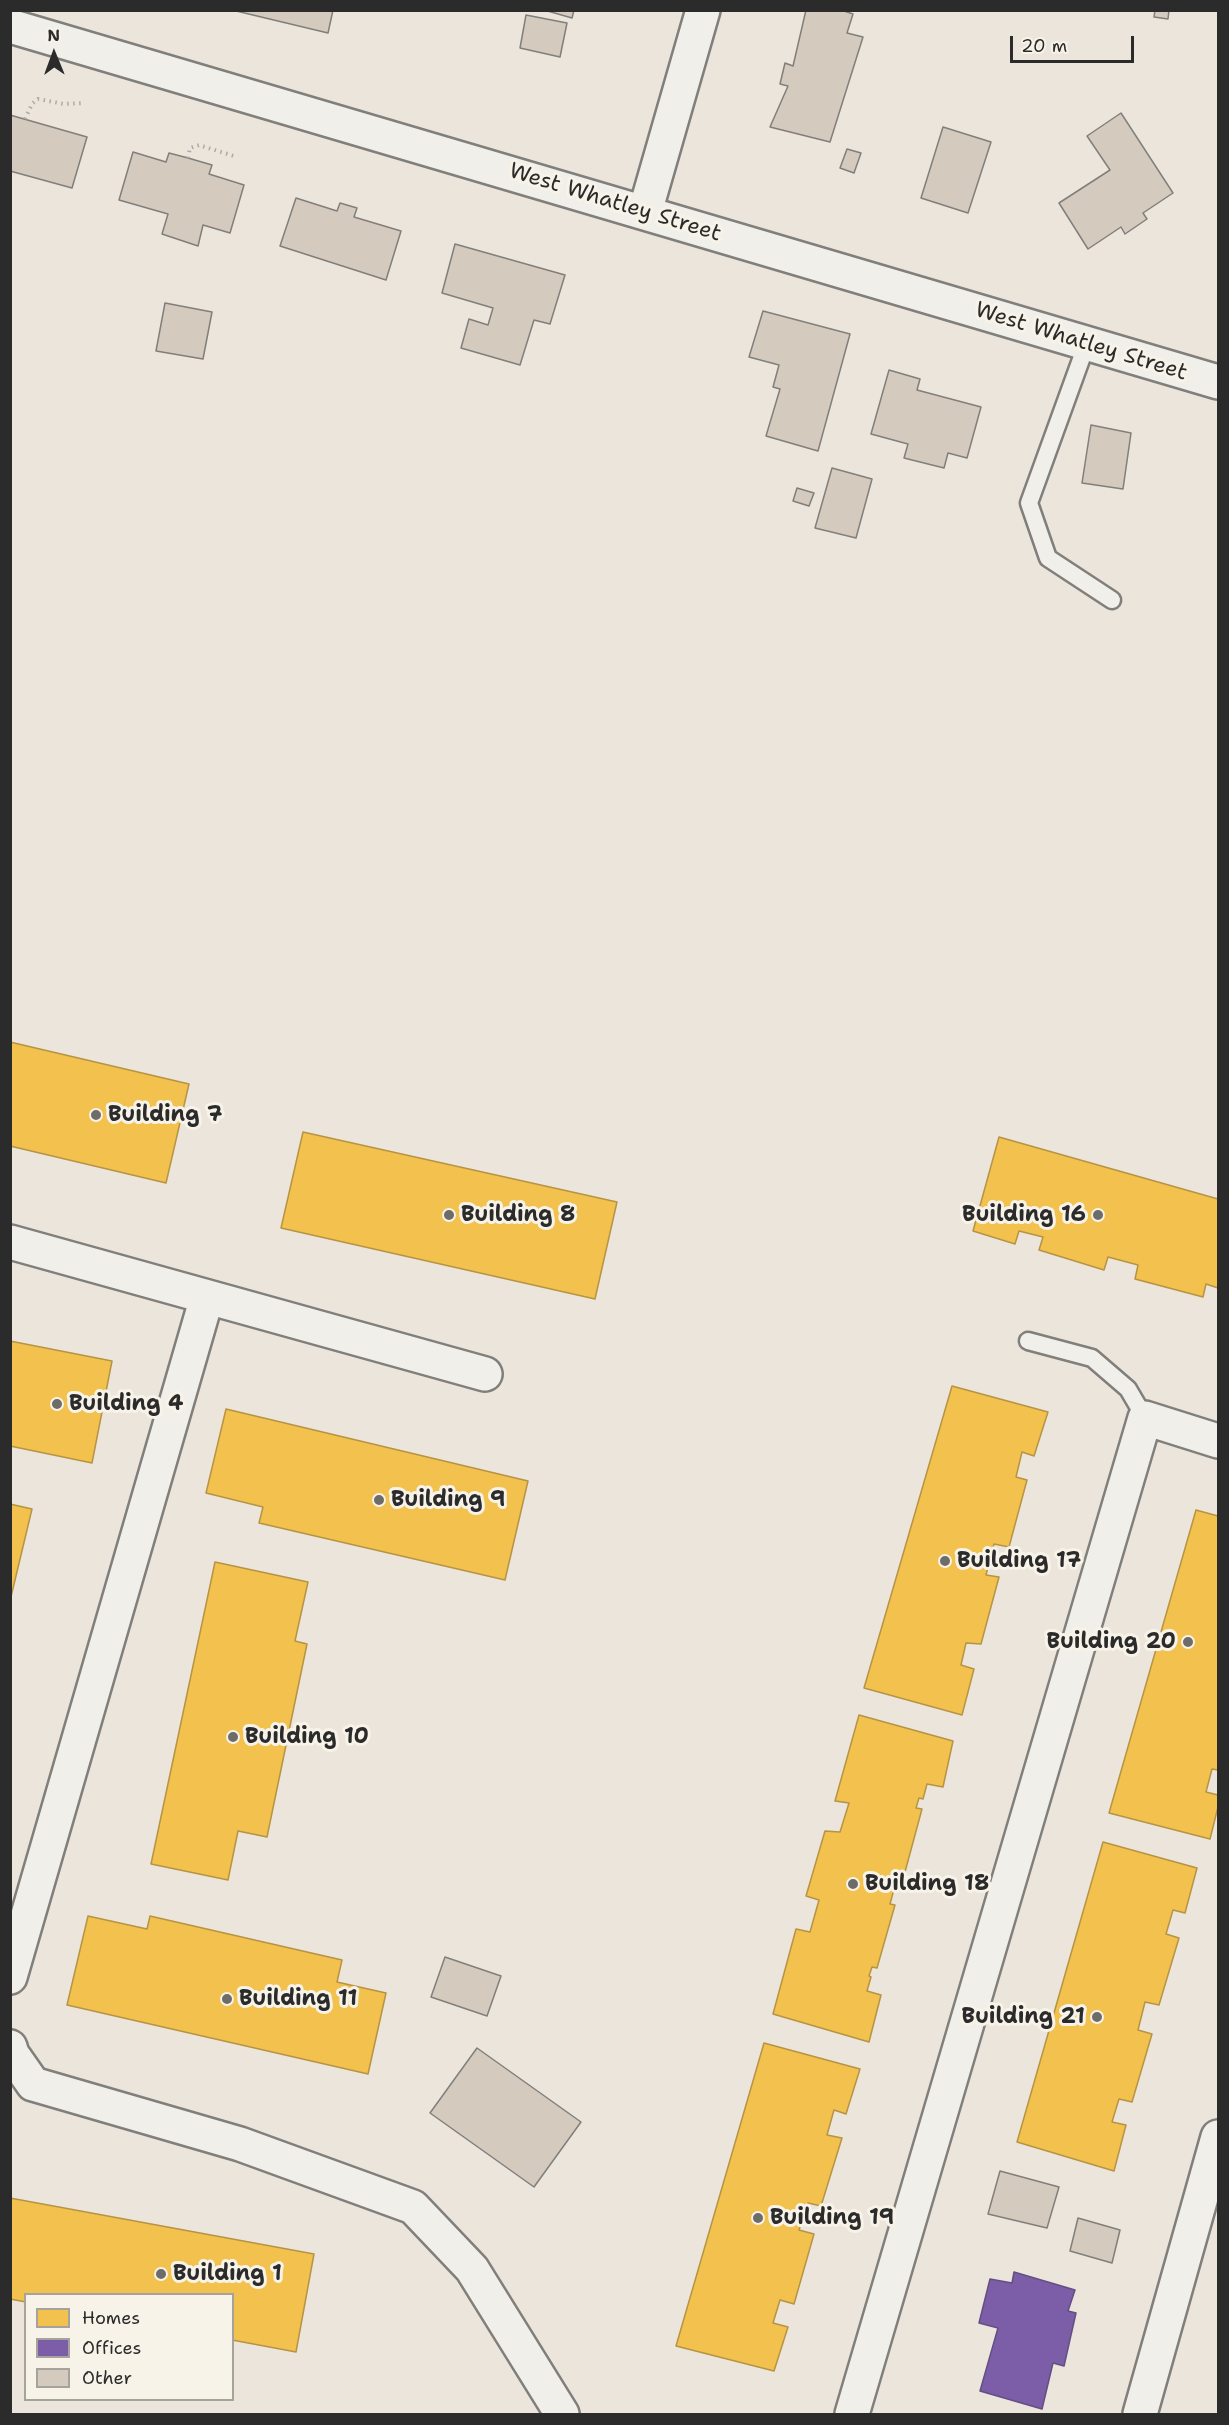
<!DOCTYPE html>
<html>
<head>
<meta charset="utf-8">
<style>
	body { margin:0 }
	#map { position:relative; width:1229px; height:2425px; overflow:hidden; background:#ebe5dc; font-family:"Shantell Sans",sans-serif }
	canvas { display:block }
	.frame { position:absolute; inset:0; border:12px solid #2b2b2b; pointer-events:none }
	.legend { position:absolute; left:24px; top:2293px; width:210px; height:108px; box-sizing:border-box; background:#f7f3e8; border:2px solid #a5a39c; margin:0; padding:8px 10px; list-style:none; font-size:18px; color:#2b2b2b }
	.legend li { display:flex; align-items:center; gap:12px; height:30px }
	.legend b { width:30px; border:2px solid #a5a39c }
	.north { position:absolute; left:24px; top:24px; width:60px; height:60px; -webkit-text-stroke:4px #f7f3e8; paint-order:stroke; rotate:359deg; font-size:16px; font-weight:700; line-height:24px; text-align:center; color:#2b2b2b }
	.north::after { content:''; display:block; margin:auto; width:21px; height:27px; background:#2b2b2b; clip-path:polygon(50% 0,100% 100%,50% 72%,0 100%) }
	.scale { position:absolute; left:1010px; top:36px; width:124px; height:27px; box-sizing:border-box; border:3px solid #2b2b2b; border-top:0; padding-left:8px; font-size:18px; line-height:21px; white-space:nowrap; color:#2b2b2b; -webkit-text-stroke:4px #f7f3e8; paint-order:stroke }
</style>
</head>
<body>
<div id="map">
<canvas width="1229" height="2425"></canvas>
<div class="frame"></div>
<ul class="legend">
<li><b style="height:16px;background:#f2c14e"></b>Homes</li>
<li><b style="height:16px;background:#7b5ea7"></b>Offices</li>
<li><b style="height:16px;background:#d4cabe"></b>Other</li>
</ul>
<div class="north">N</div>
<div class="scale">20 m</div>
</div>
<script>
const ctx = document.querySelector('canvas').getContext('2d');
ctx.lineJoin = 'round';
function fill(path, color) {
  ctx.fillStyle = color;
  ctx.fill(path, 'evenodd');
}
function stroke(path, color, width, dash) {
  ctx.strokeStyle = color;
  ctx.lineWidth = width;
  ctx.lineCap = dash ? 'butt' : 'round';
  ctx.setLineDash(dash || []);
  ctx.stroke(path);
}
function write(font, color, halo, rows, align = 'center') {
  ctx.font = font + ' "Shantell Sans",sans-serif';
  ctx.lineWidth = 6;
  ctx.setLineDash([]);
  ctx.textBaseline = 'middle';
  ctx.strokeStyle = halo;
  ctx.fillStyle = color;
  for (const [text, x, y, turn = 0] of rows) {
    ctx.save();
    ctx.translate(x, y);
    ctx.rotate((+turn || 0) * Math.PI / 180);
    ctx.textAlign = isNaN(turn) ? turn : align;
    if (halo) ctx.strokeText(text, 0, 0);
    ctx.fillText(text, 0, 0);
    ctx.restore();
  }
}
const homes = new Path2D(`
	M10 1042 189 1084 166 1183 10 1146Z
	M303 1132 617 1202 595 1299 281 1228Z
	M999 1137 1218 1199V1288L1206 1284 1203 1297 1135 1279 1138 1265 1108 1257 1104 1270 1039 1250 1043 1237 1019 1231 1015 1244 973 1231Z
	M10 1341 112 1361 92 1463 10 1446Z
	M952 1386 1048 1412 1034 1456 1022 1452 1016 1477 1027 1480 1009 1547 994 1544 986 1575 999 1577 981 1644 966 1643 961 1665 974 1669 962 1715 864 1688Z
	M226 1409 528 1481 505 1580 259 1523 263 1507 206 1493Z
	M10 1504 32 1509 10 1601Z
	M1196 1510 1218 1516V1770L1212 1769 1206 1792 1218 1795V1807L1210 1839 1109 1813Z
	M215 1562 308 1582 295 1641 307 1644 267 1837 238 1831 228 1880 151 1864Z
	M859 1715 953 1741 943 1787 927 1784 923 1799 919 1798 916 1808 922 1809 905 1872 899 1871 890 1904 895 1905 877 1968 872 1967 869 1976 871 1977 867 1991 881 1995 869 2042 773 2014 796 1929 810 1932 819 1900 806 1896 825 1831 840 1832 849 1803 835 1801Z
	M1103 1842 1197 1868 1185 1913 1173 1910 1166 1934 1179 1938 1159 2005 1145 2002 1138 2030 1152 2034 1132 2102 1119 2099 1112 2122 1126 2125 1114 2171 1017 2142Z
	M88 1916 147 1929 150 1916 342 1960 337 1982 386 1993 368 2074 67 2005Z
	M764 2043 860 2069 846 2114 834 2110 827 2135 842 2138 821 2206 808 2203 799 2230 814 2234 794 2304 780 2300 773 2323 788 2327 774 2371 676 2346Z
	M10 2198 314 2254 296 2352 232 2340V2294H26V2302L10 2299Z`);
fill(homes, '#f2c14e');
stroke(homes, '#b69444', 1.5);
const offices = new Path2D(`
	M1014 2272 1075 2290 1068 2311 1076 2313 1064 2366 1053 2363 1042 2409 980 2391 998 2328 979 2323 990 2279 1012 2283Z`);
fill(offices, '#7b5ea7');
stroke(offices, '#634f82', 1.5);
const building = new Path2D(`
	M232 10H333L328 33Z
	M544 10H574L572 18Z
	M806 10H841L853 14 847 33 863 37 830 142 770 127 788 86 780 84 785 63 793 66Z
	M1155 10H1169L1168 19 1154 17Z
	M526 15 567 23 560 57 520 48Z
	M1121 113 1173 193 1143 213 1147 219 1125 234 1121 227 1088 249 1059 203 1110 170 1087 136Z
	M10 115 87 137 72 188 10 171Z
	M943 127 991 142 968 213 921 198Z
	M847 149 861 153 854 173 840 168Z
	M133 152 166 162 169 153 188 158 212 165 209 174 244 185 230 233 203 225 198 246 162 234 168 214 119 200Z
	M296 198 337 211 340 203 357 208 354 217 401 231 386 280 280 246Z
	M455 244 565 275 550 324 534 320 520 365 461 348 469 319 488 325 493 308 442 293Z
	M165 303 212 312 203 359 156 351Z
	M763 311 850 334 818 451 766 436 780 389 773 387 779 365 749 357Z
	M889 370 920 379 917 390 981 407 967 458 948 453 944 468 904 458 908 444 871 434Z
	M1091 425 1131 433 1123 489 1082 483Z
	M832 468 872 479 856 538 815 528Z
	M797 488 814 493 809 506 793 501Z
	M445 1957 501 1976 487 2016 431 1997Z
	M477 2048 581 2122 534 2187 430 2113Z
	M1000 2171 1059 2187 1047 2228 988 2214Z
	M1078 2218 1120 2230 1112 2263 1070 2251Z`);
fill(building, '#d4cabe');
stroke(building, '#817f7b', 1.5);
const service = new Path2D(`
	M1087 343 1029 503 1048 558 1112 600
	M1028 1341 1092 1358 1128 1389 1145 1418`);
const minor = new Path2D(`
	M10 26 1218 382
	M645 212 703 10
	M10 1242 485 1374
	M10 1977 207 1297
	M10 2047 12 2054 33 2084 240 2144 413 2207 472 2269 562 2414
	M852 2414 1145 1418 1218 1441
	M1140 2414 1218 2137`);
stroke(service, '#817f7b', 21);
stroke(minor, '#817f7b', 38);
stroke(new Path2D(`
	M25 119 32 104 38 99 64 104 85 103
	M188 158 190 148 199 145 237 157`), '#adaba8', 4, [1.5, 4.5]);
stroke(service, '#f1efea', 16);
stroke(minor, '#f1efea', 33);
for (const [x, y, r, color] of [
	[96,1115,6,"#6e6c69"],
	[449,1215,6,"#6e6c69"],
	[1098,1215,6,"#6e6c69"],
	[57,1404,6,"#6e6c69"],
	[379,1500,6,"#6e6c69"],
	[945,1561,6,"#6e6c69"],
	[1188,1642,6,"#6e6c69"],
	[233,1737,6,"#6e6c69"],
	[853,1884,6,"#6e6c69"],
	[227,1999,6,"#6e6c69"],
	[1097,2017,6,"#6e6c69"],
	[758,2218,6,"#6e6c69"],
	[161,2274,6,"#6e6c69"]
]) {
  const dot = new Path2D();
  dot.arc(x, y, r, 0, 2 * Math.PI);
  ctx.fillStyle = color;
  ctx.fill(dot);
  stroke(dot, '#f7f3e8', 2);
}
write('22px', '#2b2b2b', '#f7f3e8', [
	["West Whatley Street",615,203,17],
	["West Whatley Street",1081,342,17]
]);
write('bold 22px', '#2b2b2b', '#f7f3e8', [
	["Building 7",108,1115],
	["Building 8",461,1215],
	["Building 16",1086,1215,"right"],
	["Building 4",69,1404],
	["Building 9",391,1500],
	["Building 17",957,1561],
	["Building 20",1176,1642,"right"],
	["Building 10",245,1737],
	["Building 18",865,1884],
	["Building 11",239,1999],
	["Building 21",1085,2017,"right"],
	["Building 19",770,2218],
	["Building 1",173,2274]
], 'left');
</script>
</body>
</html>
